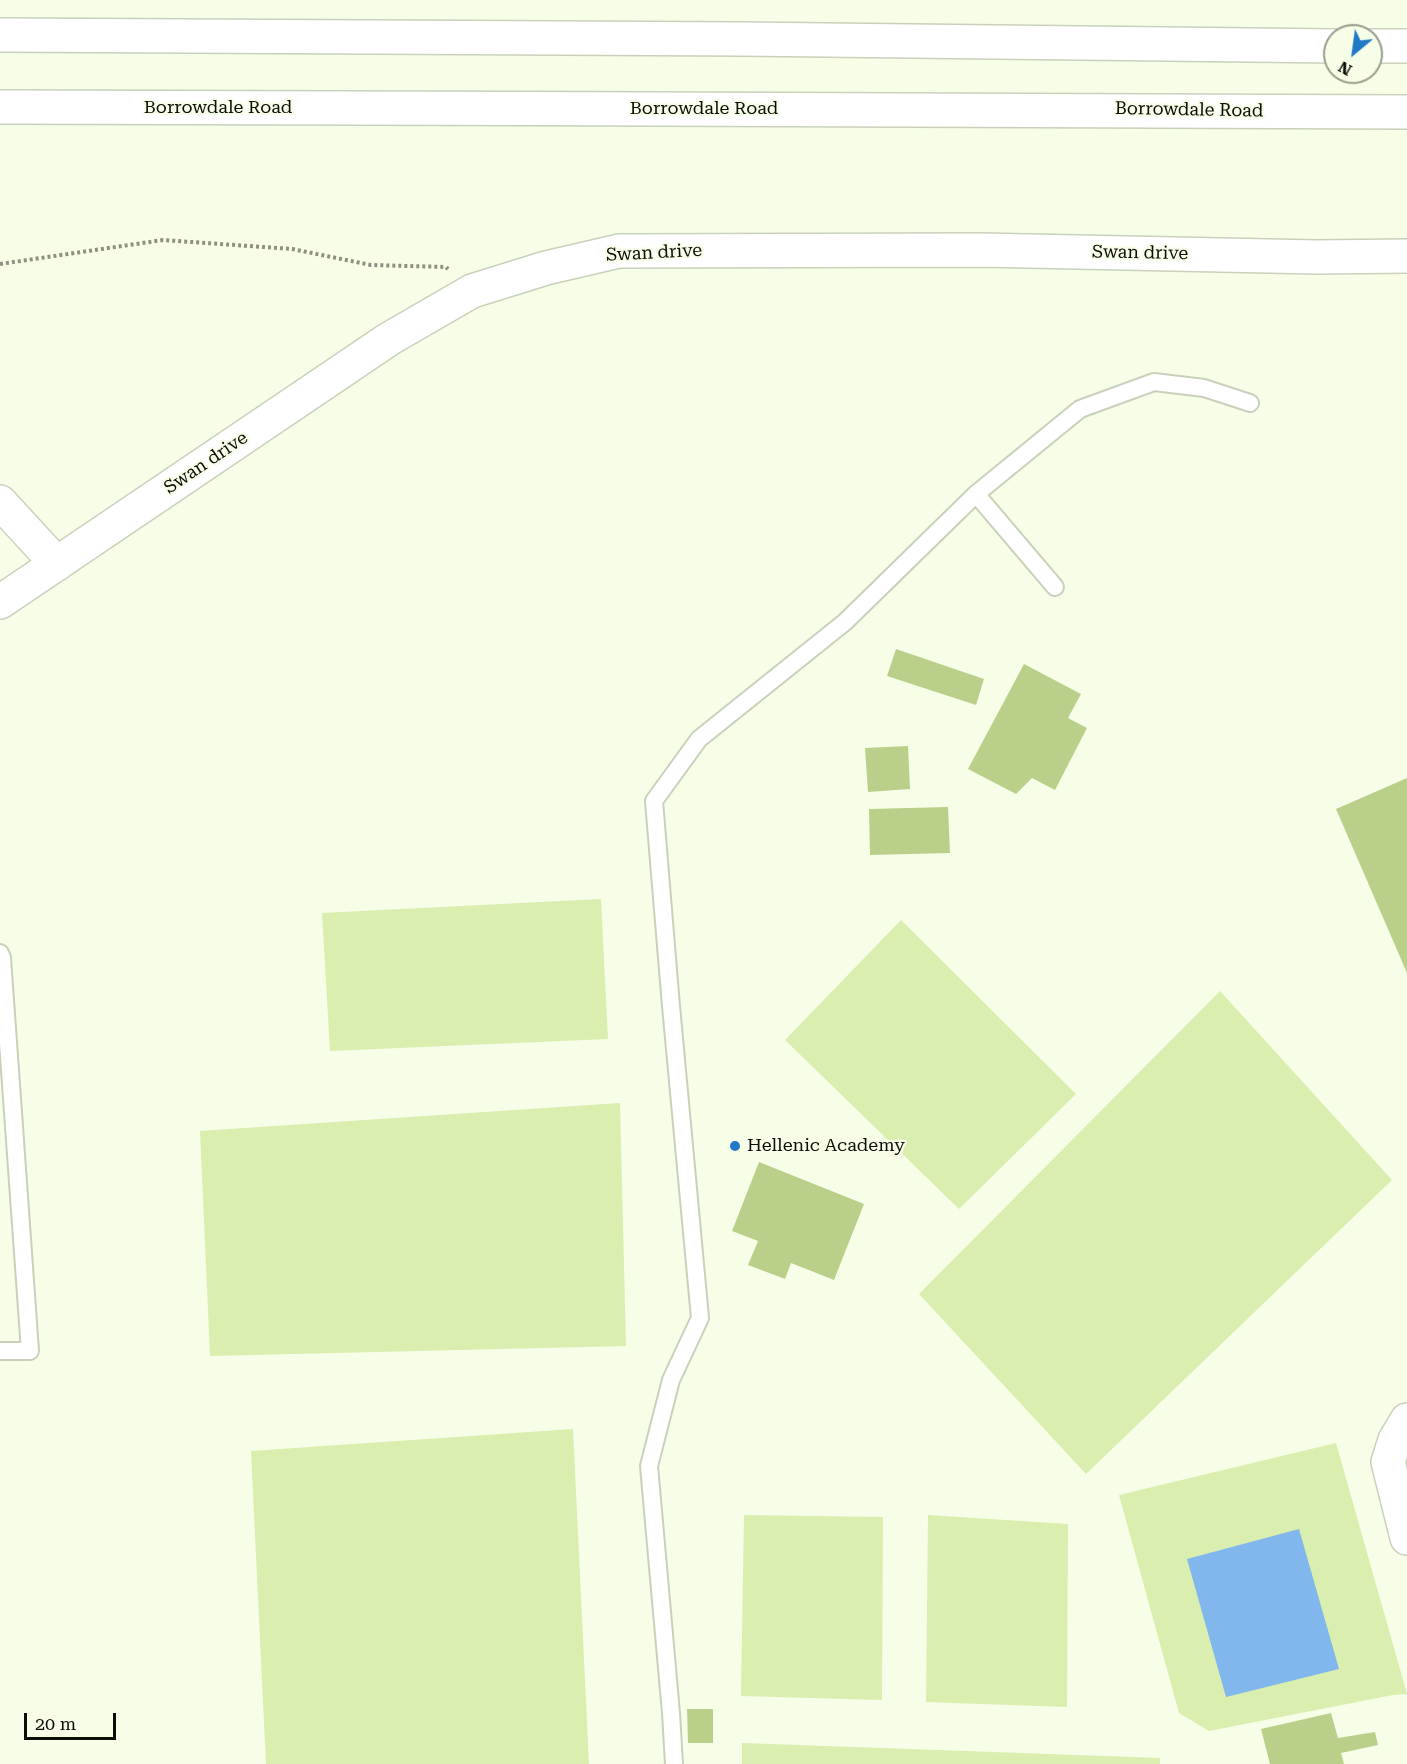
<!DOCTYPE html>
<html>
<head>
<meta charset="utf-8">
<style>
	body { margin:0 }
	#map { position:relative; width:1407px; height:1764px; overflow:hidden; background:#f6fee7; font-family:"Roboto Serif",serif }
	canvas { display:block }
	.north { position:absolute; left:1323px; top:24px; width:60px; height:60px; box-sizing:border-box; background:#f6fee7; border:2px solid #989e8d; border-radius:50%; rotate:209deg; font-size:16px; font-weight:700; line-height:24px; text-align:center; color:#0b0d06 }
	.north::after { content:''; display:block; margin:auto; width:21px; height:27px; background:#1f79c6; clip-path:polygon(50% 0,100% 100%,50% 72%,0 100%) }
	.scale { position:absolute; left:24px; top:1713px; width:92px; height:27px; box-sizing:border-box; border:3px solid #0b0d06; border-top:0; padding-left:8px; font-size:18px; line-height:21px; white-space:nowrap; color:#0b0d06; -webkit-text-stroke:4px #f6fee7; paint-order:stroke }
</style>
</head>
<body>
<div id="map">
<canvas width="1407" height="1764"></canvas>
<div class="north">N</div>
<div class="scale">20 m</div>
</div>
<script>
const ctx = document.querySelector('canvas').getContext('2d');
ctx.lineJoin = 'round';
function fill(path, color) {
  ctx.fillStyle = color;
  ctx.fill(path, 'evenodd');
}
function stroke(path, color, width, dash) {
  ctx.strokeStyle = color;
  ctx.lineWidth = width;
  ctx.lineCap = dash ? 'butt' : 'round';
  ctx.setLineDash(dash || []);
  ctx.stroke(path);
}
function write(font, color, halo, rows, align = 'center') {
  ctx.font = font + ' "Roboto Serif",serif';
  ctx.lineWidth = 4.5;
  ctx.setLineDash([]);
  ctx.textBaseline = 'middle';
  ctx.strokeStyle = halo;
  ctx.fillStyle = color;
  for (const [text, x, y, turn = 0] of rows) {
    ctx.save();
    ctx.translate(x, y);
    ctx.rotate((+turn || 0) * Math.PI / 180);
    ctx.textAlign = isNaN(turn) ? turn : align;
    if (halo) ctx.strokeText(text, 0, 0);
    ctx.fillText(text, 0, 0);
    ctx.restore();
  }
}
fill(new Path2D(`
	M601 899 608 1039 330 1051 322 913Z
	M901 920 1076 1094 959 1209 785 1040Z
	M1220 991 1392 1180 1086 1474 919 1294Z
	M620 1103 626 1346 210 1356 200 1131Z
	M573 1429 589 1764H266L251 1451Z
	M1336 1443 1407 1694 1393 1695 1209 1731 1179 1713 1119 1495Z
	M744 1515 883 1517 882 1700 741 1696Z
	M928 1515 1068 1524 1067 1707 926 1702Z
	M742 1743 1160 1758V1764H742Z`), '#daeeaf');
fill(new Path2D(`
	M1299 1529 1339 1669 1226 1697 1187 1559Z`), '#82b7ed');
fill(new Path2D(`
	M896 649 984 679 976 705 887 676Z
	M1024 664 1081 694 1068 718 1087 728 1055 790 1032 778 1016 794 968 769Z
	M908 746 910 789 868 792 865 748Z
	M1407 778V973L1336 809Z
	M948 807 950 853 870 855 869 809Z
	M759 1162 864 1204 834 1280 791 1263 785 1279 748 1265 758 1241 732 1231Z
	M687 1709H713V1743H688Z
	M1331 1713 1338 1738 1375 1732 1378 1745 1341 1753 1344 1764H1270L1261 1729Z`), '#bad08a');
const service = new Path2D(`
	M1055 587 976 494 1080 409 1154 382 1204 388 1250 403
	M0 953 2 958 30 1351H0
	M674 1764 671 1713 649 1466 671 1380 700 1318 671 1006 654 801 699 739 845 622 976 494`);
const minor = new Path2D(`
	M0 502 57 564
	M0 602 389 339 472 291 546 268 619 251 981 250 1317 257 1407 256
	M1407 1420 1395 1440 1388 1462 1407 1538`);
const secondary = new Path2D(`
	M0 35 742 39 1335 46
	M1371 46H1407
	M0 107C469 109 938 108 1407 112`);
stroke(service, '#c9d1bb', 20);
stroke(minor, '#c9d1bb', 36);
stroke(secondary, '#c9d1bb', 36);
stroke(new Path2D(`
	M0 264 163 240 292 249 371 265 446 267 448 269`), '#8c9181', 4, [3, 3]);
stroke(service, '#fff', 16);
stroke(minor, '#fff', 33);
stroke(secondary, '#fff', 33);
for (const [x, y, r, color] of [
	[735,1146,6,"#1f79c6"]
]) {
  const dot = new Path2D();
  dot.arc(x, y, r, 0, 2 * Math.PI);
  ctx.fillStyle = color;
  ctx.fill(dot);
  stroke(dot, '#f6fee7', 2);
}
write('18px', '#0b0d06', '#f6fee7', [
	["Borrowdale Road",218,108],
	["Borrowdale Road",704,109],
	["Borrowdale Road",1189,110,1],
	["Swan drive",654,253,-3],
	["Swan drive",1140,253,1],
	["Swan drive",206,463,-34]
]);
write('18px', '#0b0d06', '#f6fee7', [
	["Hellenic Academy",747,1146]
], 'left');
</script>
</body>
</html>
